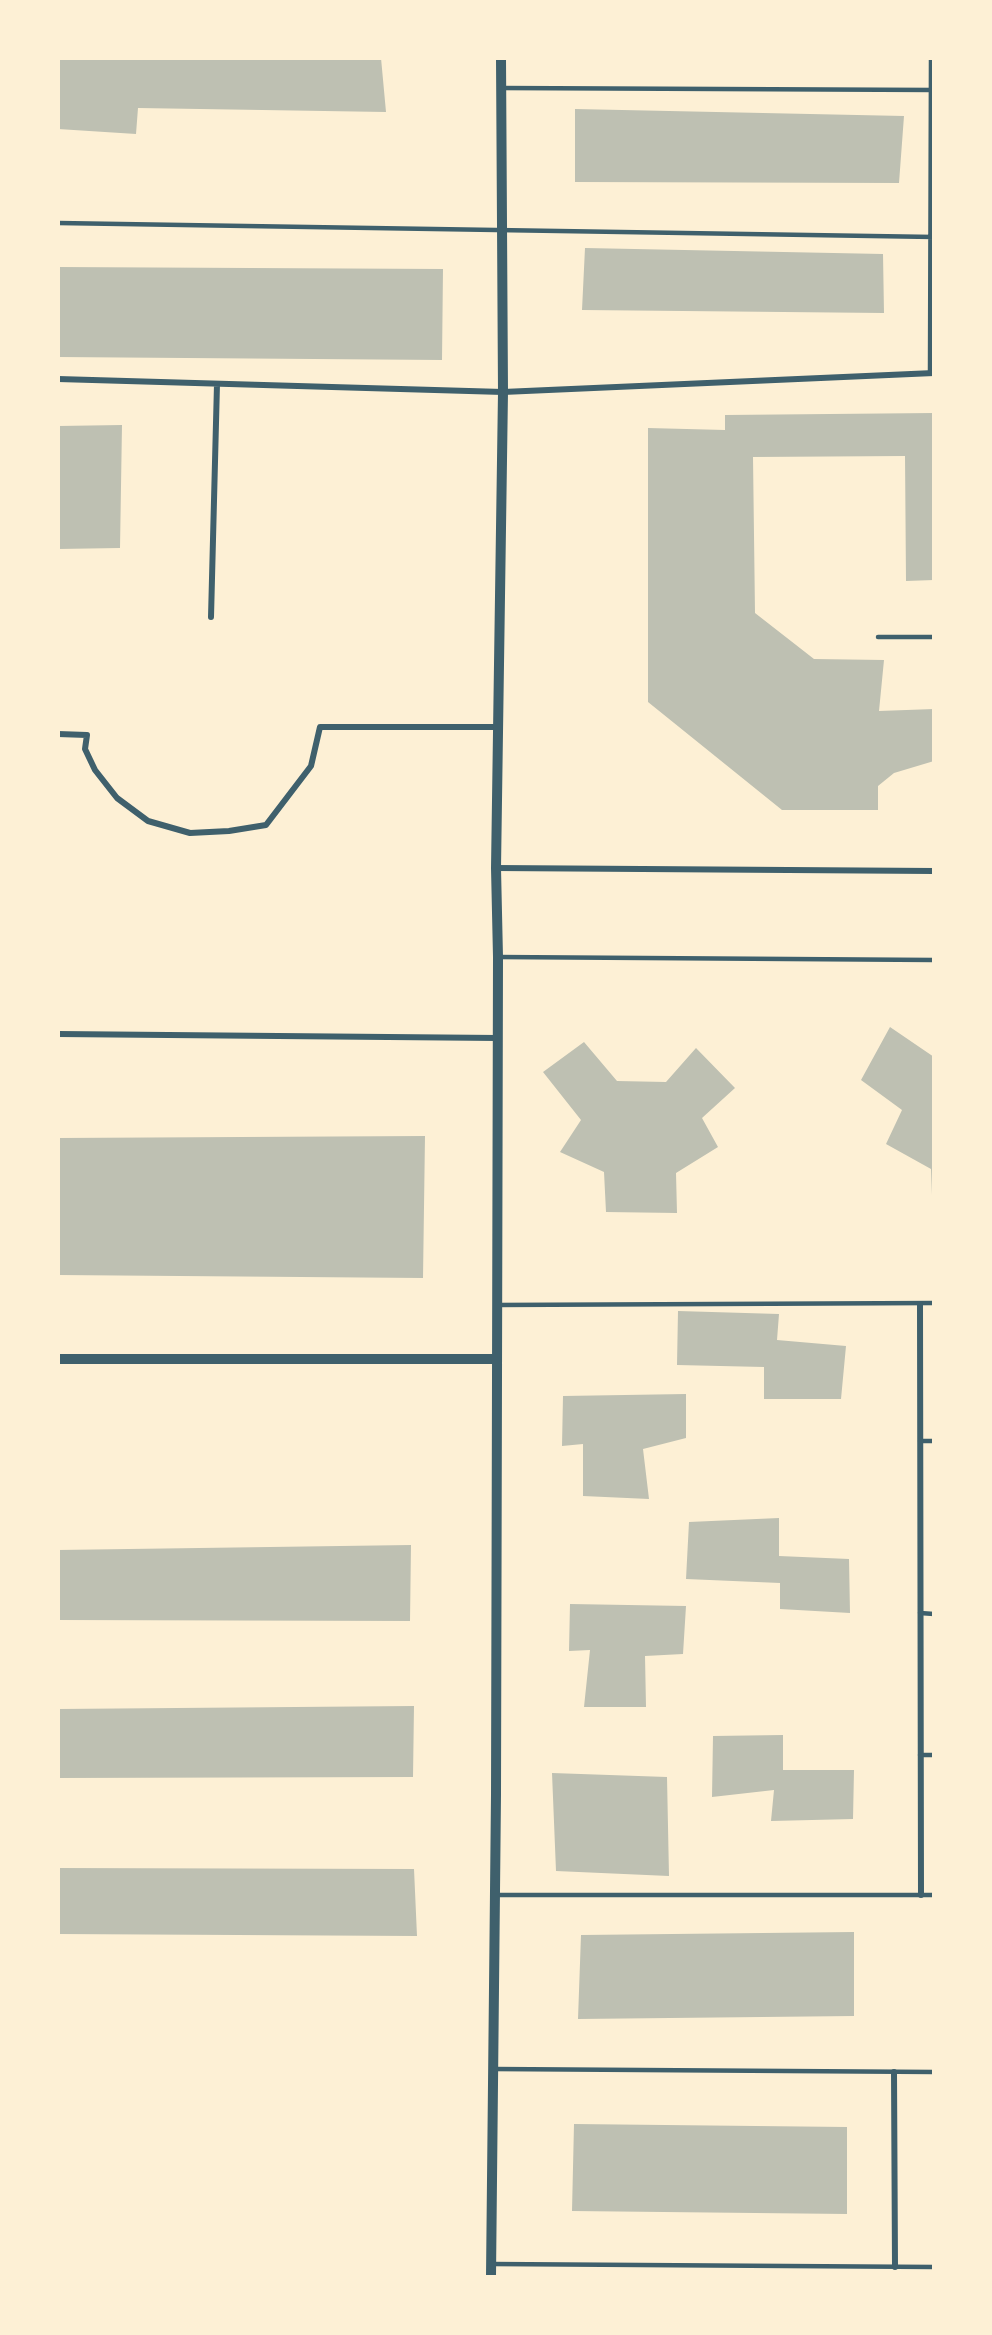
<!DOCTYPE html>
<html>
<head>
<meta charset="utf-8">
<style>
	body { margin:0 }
	#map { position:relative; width:992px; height:2335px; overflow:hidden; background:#fdf0d5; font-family:Montserrat,sans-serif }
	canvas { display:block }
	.frame { position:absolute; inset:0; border:60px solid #fdf0d5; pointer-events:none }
</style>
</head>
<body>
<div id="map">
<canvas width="992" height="2335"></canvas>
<div class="frame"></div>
</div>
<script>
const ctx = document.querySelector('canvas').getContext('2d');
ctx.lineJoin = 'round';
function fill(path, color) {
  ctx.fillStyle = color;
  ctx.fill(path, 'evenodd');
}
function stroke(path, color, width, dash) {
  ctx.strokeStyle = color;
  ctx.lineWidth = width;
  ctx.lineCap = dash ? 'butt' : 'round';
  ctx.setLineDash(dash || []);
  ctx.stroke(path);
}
fill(new Path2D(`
	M58 58H381L386 112 138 108 136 134 58 129Z
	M575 109 904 116 899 183 575 182Z
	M585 248 883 254 884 313 582 310Z
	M58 267 443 269 442 360 58 357Z
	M934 413V580L906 581 905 456 753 457 755 613 814 659 884 660 879 711 934 709V761L894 773 878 786V810H782L648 702V428L725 430V415Z
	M122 425 120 548 58 549V426Z
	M890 1027 934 1057V1195H932L931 1169 886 1144 902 1110 861 1080Z
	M584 1042 617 1081 666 1082 696 1048 735 1088 702 1118 718 1147 676 1173 677 1213 606 1212 604 1172 560 1152 581 1120 543 1072Z
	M425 1136 423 1278 58 1275V1138Z
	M678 1311 779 1314 777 1340 846 1346 841 1399H764V1367L677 1365Z
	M686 1394V1438L643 1449 649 1499 583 1496V1444L562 1446 563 1396Z
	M779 1518V1556L849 1559 850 1613 780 1609V1583L686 1579 689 1522Z
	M411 1545 410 1621 58 1620V1550Z
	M570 1604 686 1606 683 1654 645 1656 646 1707H584L590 1650 569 1651Z
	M414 1706 413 1777 58 1778V1709Z
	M783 1735V1770H854L853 1819 771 1821 774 1790 712 1797 713 1736Z
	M552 1773 667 1777 669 1876 556 1871Z
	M58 1868 414 1869 417 1936 58 1934Z
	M854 1932V2016L578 2019 581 1935Z
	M574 2124 847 2127V2214L572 2211Z`), '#bec0b2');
stroke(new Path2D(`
	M501 88 934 90
	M58 223 934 237
	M930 373 931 58
	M878 637H934
	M498 957 934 960
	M497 1305 934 1303
	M920 1441H934
	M920 1613 934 1614
	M920 1755H934
	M495 1895H934
	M494 2069 934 2072
	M492 2264 934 2267`), '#3f606c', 4.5);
stroke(new Path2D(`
	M58 379 503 392 934 373
	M211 617 217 384
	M58 734 87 735 85 749 95 770 117 798 148 821 190 833 229 831 266 825 311 766 320 727H499
	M496 868 934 871
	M58 1034 498 1038
	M920 1304 921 1895
	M894 2072 895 2267`), '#3f606c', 6);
stroke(new Path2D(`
	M58 1359H497
	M491 2276 496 1795 498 957 496 868 503 392 501 58`), '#3f606c', 10);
</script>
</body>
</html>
